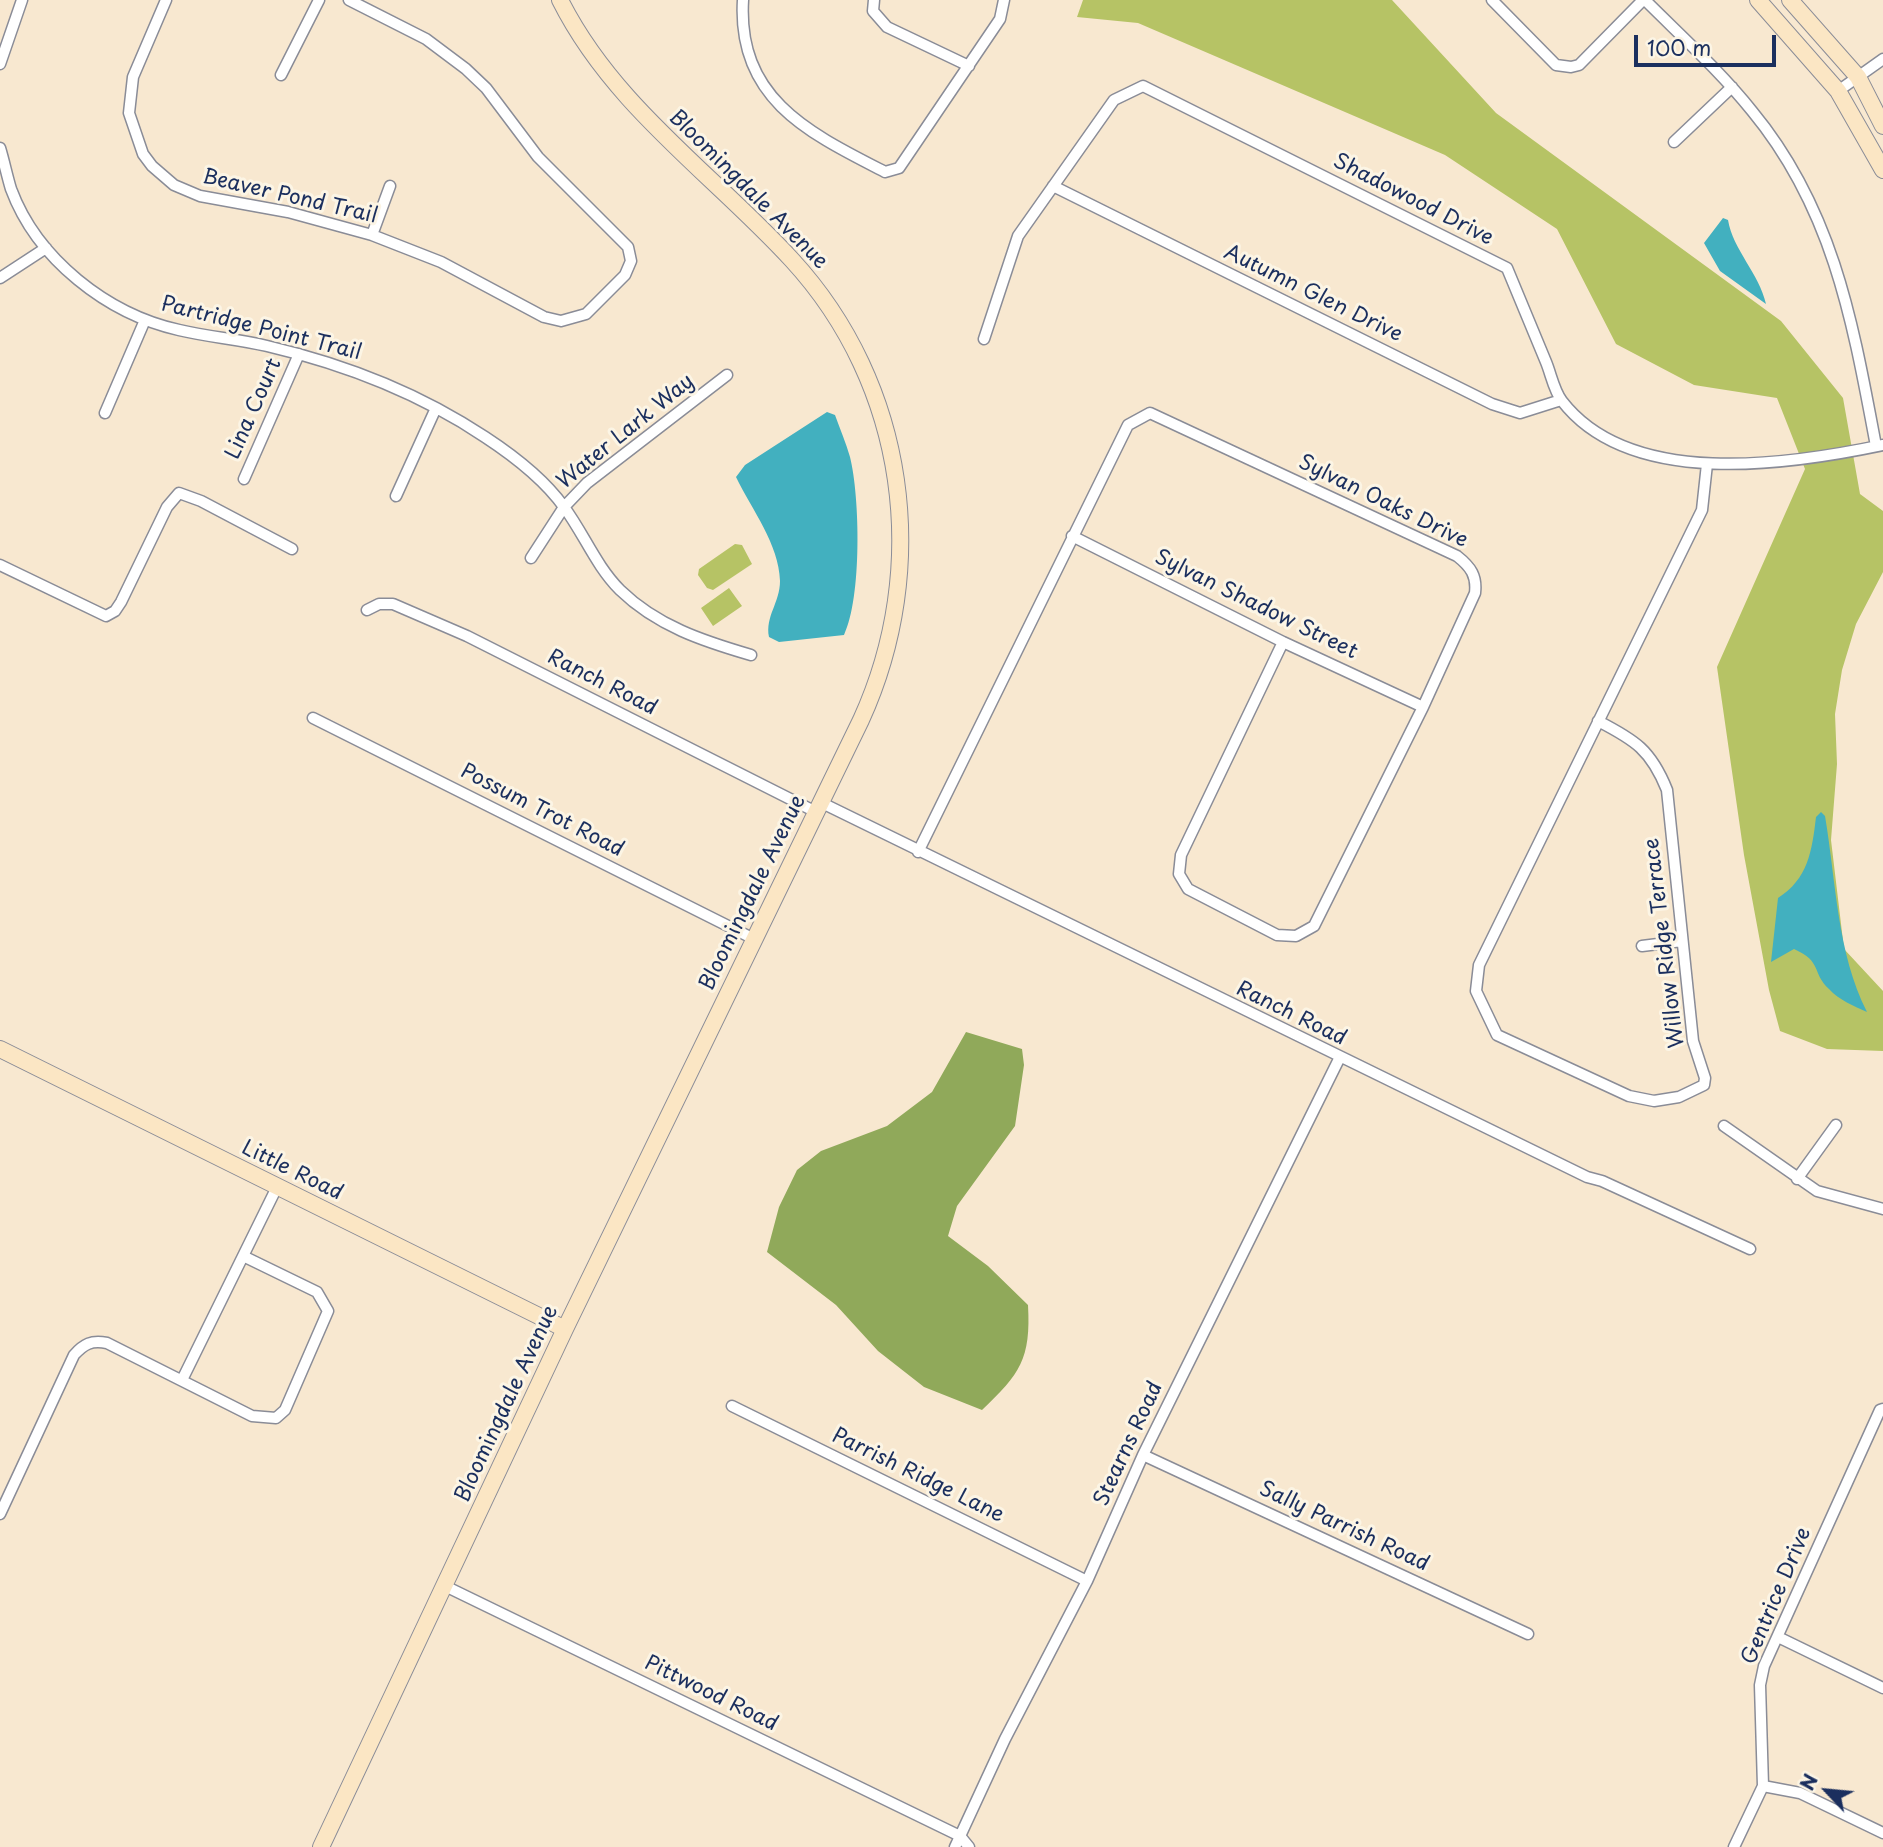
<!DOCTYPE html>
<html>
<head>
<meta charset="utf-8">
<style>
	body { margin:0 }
	#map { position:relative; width:1883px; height:1847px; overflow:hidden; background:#f8e8d0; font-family:"Playpen Sans",sans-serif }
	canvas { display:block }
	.north { position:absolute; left:1792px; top:1756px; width:70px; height:70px; -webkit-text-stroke:5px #fcf5e5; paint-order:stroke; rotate:296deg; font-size:19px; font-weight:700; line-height:28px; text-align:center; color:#1b2f5e }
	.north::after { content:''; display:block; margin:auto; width:24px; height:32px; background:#1b2f5e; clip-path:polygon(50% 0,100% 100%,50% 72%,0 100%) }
	.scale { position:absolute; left:1634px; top:35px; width:142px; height:32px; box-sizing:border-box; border:4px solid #1b2f5e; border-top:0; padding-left:9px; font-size:21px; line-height:24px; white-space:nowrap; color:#1b2f5e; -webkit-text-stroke:5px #fcf5e5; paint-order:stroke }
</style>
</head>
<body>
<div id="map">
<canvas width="1883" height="1847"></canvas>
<div class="north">N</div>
<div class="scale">100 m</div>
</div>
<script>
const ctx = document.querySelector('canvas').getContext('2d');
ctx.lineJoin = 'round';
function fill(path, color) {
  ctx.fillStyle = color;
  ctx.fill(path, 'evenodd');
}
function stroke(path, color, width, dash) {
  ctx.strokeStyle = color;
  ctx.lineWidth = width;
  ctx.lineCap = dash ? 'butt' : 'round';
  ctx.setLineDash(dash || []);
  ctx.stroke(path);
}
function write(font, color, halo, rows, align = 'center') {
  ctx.font = font + ' "Playpen Sans",sans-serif';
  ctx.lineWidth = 6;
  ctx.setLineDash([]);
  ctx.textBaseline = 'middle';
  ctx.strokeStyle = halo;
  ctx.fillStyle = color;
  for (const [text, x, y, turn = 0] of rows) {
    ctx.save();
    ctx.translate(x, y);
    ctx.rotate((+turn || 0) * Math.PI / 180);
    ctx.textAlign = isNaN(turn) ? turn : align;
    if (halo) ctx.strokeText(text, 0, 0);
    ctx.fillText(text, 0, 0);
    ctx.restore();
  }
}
fill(new Path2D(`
	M1083 0H1392L1496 113 1781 321 1843 398 1860 494 1883 511V572L1856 624 1842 670 1835 714 1837 764 1831 840 1844 949 1883 991V1051L1827 1049 1780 1031 1769 990 1744 855 1717 667 1805 469 1777 398 1694 385 1616 344 1557 229 1445 155 1138 23 1077 17Z
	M735 544 742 545 752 564 713 590 707 588 698 575 699 569Z
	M729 588 742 606 713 626 701 608Z`), '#b6c365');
fill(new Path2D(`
	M966 1032 1022 1049 1024 1065 1015 1126 957 1206 948 1236 988 1266 1028 1305C1031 1359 1020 1374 982 1410L924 1387 878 1351 836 1305 767 1252 779 1207 797 1170 821 1151 887 1126 932 1092Z`), '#90a95a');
fill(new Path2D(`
	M1723 218 1728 220C1733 250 1759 273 1766 304L1720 271 1704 243Z
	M827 412 835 415C840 429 846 443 850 457 860 497 862 598 844 635L779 642 769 637C765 616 780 603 780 581 779 544 752 510 736 477L745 465Z
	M1821 812 1825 816C1836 881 1837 953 1867 1012 1854 1006 1839 1000 1829 989 1811 972 1823 962 1794 949L1771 962 1778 898C1808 879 1812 851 1816 817Z`), '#42b0bf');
const street = new Path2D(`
	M166 0 133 77 129 113 143 154 152 166 174 185 200 196 288 212 372 235 441 262 544 317 561 321 586 314 625 275 631 261 628 247 538 157 486 88 466 69 426 39 349 0
	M743 0C737 99 809 133 885 172L899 168 1000 19 1004 0
	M874 0 873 11 887 27 969 66
	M1492 0 1556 65 1571 67 1579 65 1643 0
	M1645 0C1681 36 1720 71 1752 111 1834 210 1853 324 1876 446
	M0 64 22 0
	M281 75 319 0
	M1838 91 1883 59
	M1674 142 1732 87
	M0 148C4 161 7 176 11 189 37 259 107 314 179 330 208 337 238 339 267 346 344 364 419 393 485 437 514 456 544 479 564 507 584 534 596 566 620 590 657 626 703 641 751 655
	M1053 186 1492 404 1520 413 1561 400
	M372 235 390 186
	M0 278 46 248
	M984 339 1018 236 1114 100 1143 86 1507 268C1520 300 1533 331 1546 362 1551 374 1554 391 1562 401 1630 489 1788 465 1883 445
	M105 413 145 320
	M244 479 299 354
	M396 496 436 408
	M1072 536 1283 642 1423 707
	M531 558 564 507 587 483 727 375
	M0 565 106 616 115 611 121 602 167 507 179 493 201 501 292 549
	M367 610 379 604H393L467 636 816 812
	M313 718 754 939
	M1598 721C1635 740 1651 750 1667 790L1693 1041 1705 1078 1704 1085 1679 1097 1654 1101 1629 1096 1497 1035 1476 991 1479 965 1702 510 1707 464
	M820 802 1587 1177 1602 1181 1750 1249
	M918 852 1128 425 1150 413 1457 556C1471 567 1477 576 1475 593L1423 707 1314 926 1296 936 1277 935 1188 889 1179 874 1181 855 1283 642
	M1642 946 1682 941
	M1724 1126 1817 1191 1883 1209
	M1797 1179 1836 1125
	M182 1380 277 1187
	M732 1406 1087 1581
	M1143 1455 1528 1634
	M0 1514 74 1355C84 1344 91 1340 107 1343L252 1416 276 1418 285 1410 328 1311 317 1292 243 1256
	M445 1586 960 1836 969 1847
	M1778 1637 1883 1688
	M1763 1786 1800 1793 1883 1833
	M955 1847 1005 1739 1087 1581 1143 1455 1339 1059
	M1734 1847 1763 1786 1760 1685 1764 1666 1880 1410 1883 1409`);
const secondary = new Path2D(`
	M1758 0 1838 91 1883 170
	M1790 0 1858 77 1883 126
	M0 1049 565 1329
	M321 1847 565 1329 861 720C931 567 907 385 792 260 713 174 613 106 560 0`);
stroke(street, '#8a8c97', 13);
stroke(secondary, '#8a8c97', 18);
stroke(street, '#fff', 10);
stroke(secondary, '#fbe6c4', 16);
write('21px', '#1b2f5e', '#fcf5e5', [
	["Bloomingdale Avenue",748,190,45],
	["Beaver Pond Trail",290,197,13],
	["Shadowood Drive",1413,200,27],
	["Autumn Glen Drive",1313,294,26],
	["Partridge Point Trail",261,329,14],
	["Lina Court",254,409,-66],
	["Water Lark Way",626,432,-39],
	["Sylvan Oaks Drive",1383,502,26],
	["Sylvan Shadow Street",1256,605,26],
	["Ranch Road",602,683,27],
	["Possum Trot Road",542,811,27],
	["Bloomingdale Avenue",753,893,-64],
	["Willow Ridge Terrace",1665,943,-97],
	["Ranch Road",1291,1014,26],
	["Little Road",292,1171,26],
	["Bloomingdale Avenue",507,1404,-65],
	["Stearns Road",1129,1444,-65],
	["Parrish Ridge Lane",918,1476,26],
	["Sally Parrish Road",1344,1527,25],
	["Gentrice Drive",1777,1596,-67],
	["Pittwood Road",711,1694,26]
]);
</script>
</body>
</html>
